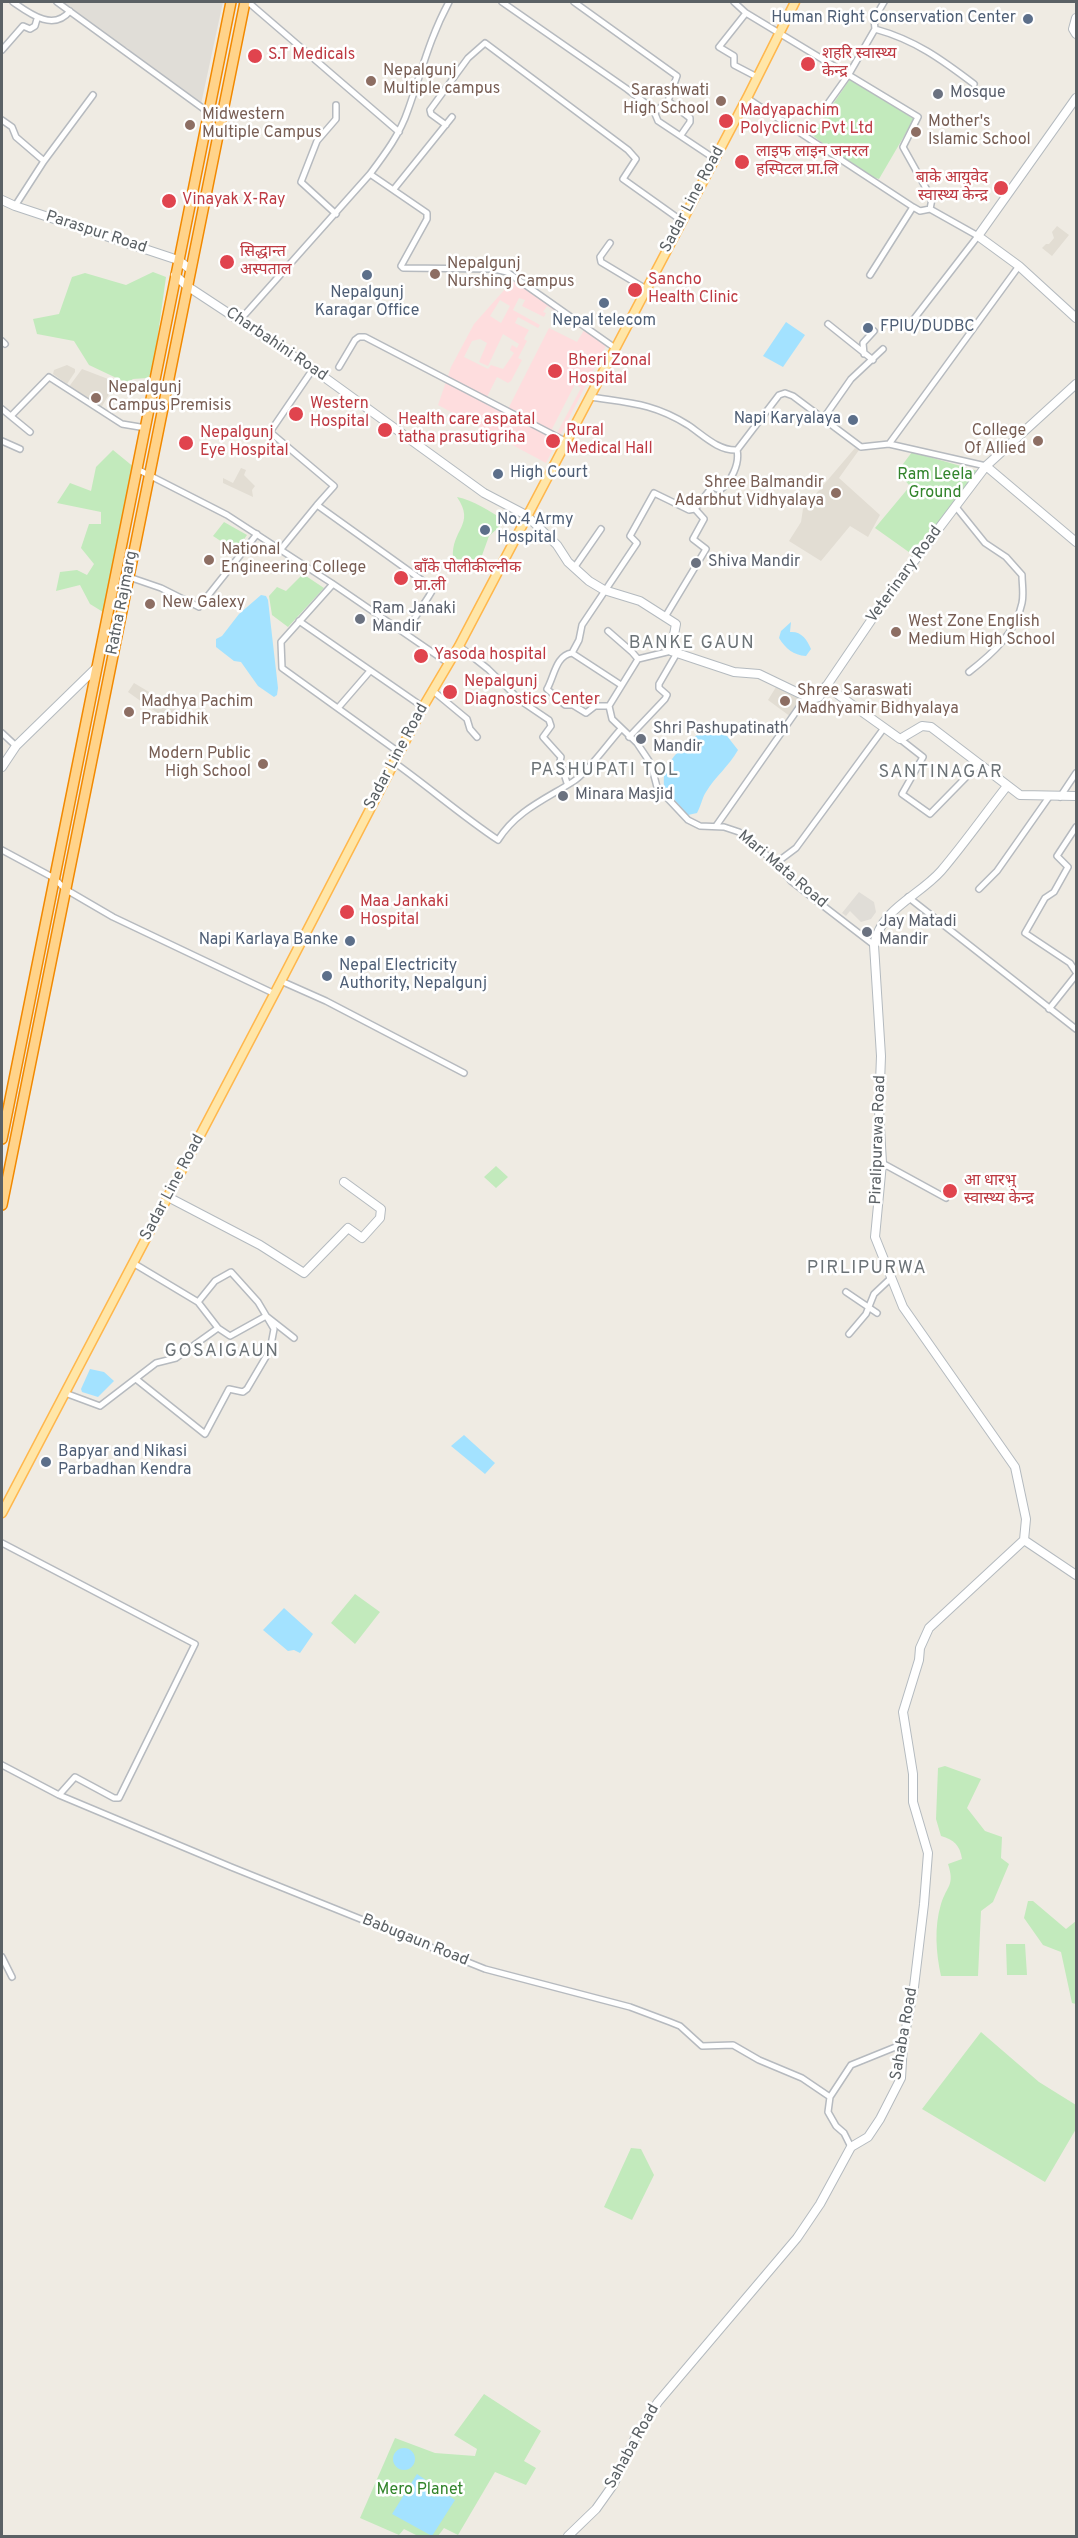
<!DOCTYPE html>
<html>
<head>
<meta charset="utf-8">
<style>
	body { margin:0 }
	#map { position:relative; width:1078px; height:2538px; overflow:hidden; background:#efebe3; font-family:Overpass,sans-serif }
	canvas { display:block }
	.frame { position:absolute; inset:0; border:3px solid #5b6165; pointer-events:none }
</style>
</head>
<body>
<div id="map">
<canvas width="1078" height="2538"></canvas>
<div class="frame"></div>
</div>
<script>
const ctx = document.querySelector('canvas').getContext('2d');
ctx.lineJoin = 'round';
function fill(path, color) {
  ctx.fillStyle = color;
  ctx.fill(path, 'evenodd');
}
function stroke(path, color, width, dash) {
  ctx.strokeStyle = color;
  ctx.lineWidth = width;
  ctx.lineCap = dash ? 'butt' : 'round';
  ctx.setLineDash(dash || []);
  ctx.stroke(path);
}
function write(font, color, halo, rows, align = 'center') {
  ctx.font = font + ' Overpass,"Noto Sans Devanagari",sans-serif';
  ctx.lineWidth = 5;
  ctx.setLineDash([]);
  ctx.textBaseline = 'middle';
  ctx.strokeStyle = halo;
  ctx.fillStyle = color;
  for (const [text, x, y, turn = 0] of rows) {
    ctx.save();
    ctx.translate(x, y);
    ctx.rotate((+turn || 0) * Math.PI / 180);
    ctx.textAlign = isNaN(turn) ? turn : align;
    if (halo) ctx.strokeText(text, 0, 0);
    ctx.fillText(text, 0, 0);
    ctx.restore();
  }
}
fill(new Path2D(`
	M61 2H223L201 104 131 54 128 48 121 46Z
	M859 892 874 902 876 912 871 919 861 922 850 911 846 916 842 913Z`), '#e0ddd7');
fill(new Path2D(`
	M1057 226 1069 235 1052 256 1042 248 1046 244H1049L1054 238 1052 232Z
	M67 365 75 369V372L67 384 53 374 54 370Z
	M82 369 116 382 101 408 68 388Z
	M855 448 859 450 839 478 880 515 868 537 850 526 821 561 789 541 801 522 803 509Z
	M241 468 246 470 244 475 255 486 252 490 253 497 223 483V478L233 483Z
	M134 683 176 708 166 719 128 692Z
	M776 687 802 700 791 717 768 700Z`), '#e2ddd3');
fill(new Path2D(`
	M514 279 607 344 546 463 438 405 451 367 474 324ZM519 298 525 300 522 306 544 317 546 313 543 312 547 306 553 310 551 319 569 328 572 324 584 330 577 342 549 328 507 411 486 399 497 377 508 383 511 381 522 360 518 358 527 341 524 339 529 330 515 323 518 317 538 328 540 325 513 310ZM500 300 510 306 501 323 490 316ZM503 334 519 344 517 348 512 345 510 350 514 353 503 369 491 365 488 369 464 357 472 341 480 339 487 343 479 362 488 366ZM575 384 581 388 557 433 552 429Z`), '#feddde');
fill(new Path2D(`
	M850 79 914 119 879 179 862 174 812 135Z
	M153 272 166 277 153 370 148 378 133 379 127 383 89 365 74 341 37 334 33 319 59 314 72 277 85 273 126 285Z
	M113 450 135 468 103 612 90 604 80 585 56 591 60 572 77 570 87 575 94 564 81 548 89 524H101V512L57 503 70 483 91 491 96 467Z
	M912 452 978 471 913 555 875 528 910 486 897 472Z
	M457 497C473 500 491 512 506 521L489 536 480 561 461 563 453 558C451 529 476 525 457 497Z
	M224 522 247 535 236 551 213 536Z
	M303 574 324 588 288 627 272 615 269 596 277 587 286 591Z
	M496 1166 508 1177 496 1188 484 1177Z
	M355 1594 380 1612 355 1644 331 1623Z
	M945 1766 981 1779 967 1808 985 1831 1002 1837 1001 1858 1009 1864 993 1902 981 1911 978 1976H941C936 1953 934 1927 941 1904 947 1885 955 1886 948 1864L962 1859C960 1845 954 1840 941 1836L936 1819 938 1768Z
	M1028 1901H1033L1066 1929 1076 1921V2004L1072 2003 1061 1952 1043 1945 1024 1918Z
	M1006 1944H1025L1027 1975H1007Z
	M981 2032 1039 2082 1076 2105V2129L1045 2182 922 2109Z
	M631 2148 641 2149 654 2175 632 2220 604 2207Z
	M484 2394 541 2431 524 2461 536 2468 526 2485 495 2472 458 2535 444 2528 438 2536H418L404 2529 399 2535 360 2518 395 2438 435 2453 475 2456 477 2449 454 2435Z`), '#c2eabc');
fill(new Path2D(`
	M786 322 805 335 783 367 763 356Z
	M261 595 266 596 268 600 278 688 277 695 274 697 258 686 241 662 234 661 216 647V639L222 636 239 614Z
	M791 622 790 632C801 631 807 639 811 649L806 656C793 655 786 649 779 638L781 631Z
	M711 727 727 736 738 750C729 766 715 777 706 792 702 798 701 806 697 813L688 815 664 788C664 782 663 775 666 769 674 752 695 734 711 727Z
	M90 1369 104 1372 114 1381 98 1397 82 1392 81 1389Z
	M464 1435 495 1463 485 1474 451 1446Z
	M284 1608 313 1634 300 1653 294 1650 288 1651 263 1630Z
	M393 2459a11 11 0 1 1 22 0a11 11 0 1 1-22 0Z
	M417 2474 455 2500 432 2536 392 2514Z`), '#a3e2ff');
const street = new Path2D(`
	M13 2C29 13 53 32 70 11
	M57 2 208 112
	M248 2 399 132
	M502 2 627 89 653 109 658 121 715 159
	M574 2 677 76 668 101 690 118V122L681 135
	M734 2 746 13 918 117 903 147 932 199 930 209 978 236 910 324
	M746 13 719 47 734 56V65L757 77
	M875 29C915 40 941 59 974 84
	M2 50 23 26 30 29 35 26 37 19
	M747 98 913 207 920 211 930 209
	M824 109 849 74 875 29 874 19 884 2
	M655 112 668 101
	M2 120 12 127 16 137 44 161
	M446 125 431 114 430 110 468 58 485 43 628 150 636 159 623 179 682 221
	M370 174C385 154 400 134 408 110 422 71 429 39 449 2
	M394 189 452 117
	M15 206 44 161 93 95
	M336 214 301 182 317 141 336 119V105
	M610 243 600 257 601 262 646 289
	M870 275 913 207
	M240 320 370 174 427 213V219L401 266 403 268 494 269 507 272 615 348
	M828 324 873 360
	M2 341 5 344
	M864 354 863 343 874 331
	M339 367 355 340 359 337H365L565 441
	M313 369 270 432 334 486 317 505
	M590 397C629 403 653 403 688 425 703 435 718 451 737 450L779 395 785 393 793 396 861 447 889 444 986 466
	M2 409 30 432
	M11 416 49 377 122 424 146 428
	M823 419 851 379 883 349
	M2 441 20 449
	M889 444 1019 266
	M137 469 227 515 333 584 448 663
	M956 507 985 543 1006 557 1022 575C1022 584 1024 594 1022 603 1016 633 992 654 969 672
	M695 509 712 487 720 490C731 482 740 464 737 450
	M281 549 317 505 430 586 432 591 429 596 405 633
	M574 568 601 529
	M129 577 161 588 199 607 257 534
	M333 584 281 642 282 668 400 753
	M299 621 423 707
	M608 631 632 652 638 659
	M459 646 488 669 521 701 549 720 551 726 543 737 561 757 560 761 567 783
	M671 651 638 659 609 706 612 719 637 743 651 764 657 787 688 820 700 826 724 827 739 832 776 863 791 881 874 945
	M572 653 579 640 582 625 637 543 630 536 654 493 689 510 695 509 704 519 693 539 706 549 665 617
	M432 690 467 719 470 729 477 737
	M609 706H595L586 713 573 705H565L547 689C554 677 556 655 572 653L621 685
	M338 708 370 671
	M2 733 16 746
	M629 737 665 699 667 695 659 688V684L677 653
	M900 739 923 757 902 794 930 814 978 765
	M395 763C430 788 462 816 498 840 517 810 546 799 574 781 588 772 609 742 621 729
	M1060 797 1076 773
	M716 826 807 696
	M1076 827 1057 856 1068 867 1054 892 1045 898 1025 933 1070 963 1076 972
	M2 850 54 878 65 889 113 917 275 994
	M776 863 796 848 884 728
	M979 889 997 871 1049 797
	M908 897 1076 1029
	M281 981 326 1001 464 1073
	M1049 1009 1076 975
	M882 1163 946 1198
	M846 1292 877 1313
	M218 1328 230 1336 266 1316 294 1338
	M849 1334 866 1314 874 1294 891 1278
	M136 1379 205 1434 229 1389 243 1392 247 1389 270 1350 274 1329 258 1302 231 1272 215 1281 198 1302
	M65 1393 100 1406 156 1363 176 1358 218 1328 198 1302 133 1263
	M2 1543 195 1644 119 1798H114L75 1777 59 1795
	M2 1765 59 1795 231 1867 485 1969 630 2007 670 2022 680 2026 702 2046 733 2045 759 2060 802 2078 830 2097
	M2 1957 12 1977
	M851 2147 844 2133 836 2126 828 2112 830 2097 851 2065 903 2044`);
const secondary = new Path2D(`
	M1076 18 1073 29 1076 34
	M1076 98 978 236 1019 266 1076 318
	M2 200 15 206 178 260 190 269
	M175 275 187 286 313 369 484 493 526 515 557 545 568 562 589 581 604 590 640 601 676 624 671 651 734 672 759 674 811 699 819 697 887 597 986 466 1076 384
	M986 466 1076 542
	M826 686 900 739 922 726 931 727 1020 795 1076 796
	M2 767 16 746 96 668
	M1007 786C985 814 964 844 941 871 918 897 881 908 874 945L881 1056 879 1110 882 1163 875 1237 903 1307 1015 1467 1026 1519 1024 1540
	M168 1197 260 1245 304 1273 348 1228 362 1238 380 1218 381 1209 344 1182
	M1024 1540 1076 1575
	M568 2536 596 2509 613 2485 637 2434 658 2402 797 2238 820 2204 851 2147 868 2137 880 2119 901 2078 903 2044 914 1987 924 1904 928 1853 913 1802V1774L903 1712 919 1660 920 1648 929 1628 1024 1540`);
const primary = new Path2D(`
	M2 1513 281 981 423 707 459 646 748 96 795 2`);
const highway = new Path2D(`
	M2 1139 231 2
	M2 1205 245 2`);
stroke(street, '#b6babf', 8);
stroke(secondary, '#b4babf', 10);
stroke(primary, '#ffb74c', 11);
stroke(highway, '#f28900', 12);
stroke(street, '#fff', 5);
stroke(secondary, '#fff', 8);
stroke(primary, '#ffe6a8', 8);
stroke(highway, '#ffd38a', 9);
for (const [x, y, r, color] of [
	[1028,19,6,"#5c6f8a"],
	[255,56,8,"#e0444e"],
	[808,64,8,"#e0444e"],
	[371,81,6,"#8d6e63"],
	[938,94,6,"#6b7280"],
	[721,101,6,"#8d6e63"],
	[726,121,8,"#e0444e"],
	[190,125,6,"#8d6e63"],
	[916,132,6,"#8d6e63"],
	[742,162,8,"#e0444e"],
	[1001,188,8,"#e0444e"],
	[169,201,8,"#e0444e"],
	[227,262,8,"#e0444e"],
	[435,274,6,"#8d6e63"],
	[367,275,6,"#5c6f8a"],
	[635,290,8,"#e0444e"],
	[604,303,6,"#5c6f8a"],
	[868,328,6,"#5c6f8a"],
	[555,371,8,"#e0444e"],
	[96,398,6,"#8d6e63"],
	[296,414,8,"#e0444e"],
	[853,420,6,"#5c6f8a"],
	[385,430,8,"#e0444e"],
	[553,441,8,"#e0444e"],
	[1038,441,6,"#8d6e63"],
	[186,443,8,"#e0444e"],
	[498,474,6,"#5c6f8a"],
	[836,493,6,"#8d6e63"],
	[485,530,6,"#5c6f8a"],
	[209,560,6,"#8d6e63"],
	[696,563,6,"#6b7280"],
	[401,578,8,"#e0444e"],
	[150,604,6,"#8d6e63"],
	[360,619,6,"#6b7280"],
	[896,632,6,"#8d6e63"],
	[421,656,8,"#e0444e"],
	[450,692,8,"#e0444e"],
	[785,701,6,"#8d6e63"],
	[129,712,6,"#8d6e63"],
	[641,739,6,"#6b7280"],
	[263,764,6,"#8d6e63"],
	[563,796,6,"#6b7280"],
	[347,912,8,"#e0444e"],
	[867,932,6,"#6b7280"],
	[350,941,6,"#5c6f8a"],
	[327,976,6,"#5c6f8a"],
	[950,1191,8,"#e0444e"],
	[46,1462,6,"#5c6f8a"]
]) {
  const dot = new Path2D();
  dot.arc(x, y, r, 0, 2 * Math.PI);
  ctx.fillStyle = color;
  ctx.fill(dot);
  stroke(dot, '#fff', 2);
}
write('16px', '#4e5e75', '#fff', [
	["Human Right Conservation Center",1016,19,"right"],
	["Nepalgunj",367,294,"center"],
	["Karagar Office",367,312,"center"],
	["Nepal telecom",604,322,"center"],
	["FPIU/DUDBC",880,328],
	["Napi Karyalaya",841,420,"right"],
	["High Court",510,474],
	["No.4 Army",497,521],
	["Hospital",497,539],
	["Napi Karlaya Banke",338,941,"right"],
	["Nepal Electricity",339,967],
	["Authority, Nepalgunj",339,985],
	["Bapyar and Nikasi",58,1453],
	["Parbadhan Kendra",58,1471]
], 'left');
write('16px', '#be3a42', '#fff', [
	["शहरि स्वास्थ्य",822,55],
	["केन्द्र",822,73],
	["S.T Medicals",268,56],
	["Madyapachim",740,112],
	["Polyclicnic Pvt Ltd",740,130],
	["लाइफ लाइन जनरल",756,153],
	["हस्पिटल प्रा.लि",756,171],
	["बाके आयुवेद",988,179,"right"],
	["स्वास्थ्य केन्द्र",988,197,"right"],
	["Vinayak X-Ray",182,201],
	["सिद्धान्त",240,253],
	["अस्पताल",240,271],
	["Sancho",648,281],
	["Health Clinic",648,299],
	["Bheri Zonal",568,362],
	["Hospital",568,380],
	["Western",310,405],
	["Hospital",310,423],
	["Health care aspatal",398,421],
	["tatha prasutigriha",398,439],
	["Rural",566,432],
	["Medical Hall",566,450],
	["Nepalgunj",200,434],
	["Eye Hospital",200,452],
	["बाँके पोलीकील्नीक",414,569],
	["प्रा.ली",414,587],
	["Yasoda hospital",434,656],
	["Nepalgunj",464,683],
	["Diagnostics Center",464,701],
	["Maa Jankaki",360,903],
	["Hospital",360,921],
	["आ धारभु",964,1182],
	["स्वास्थ्य केन्द्र",964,1200]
], 'left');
write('16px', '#785e54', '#fff', [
	["Nepalgunj",383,72],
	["Multiple campus",383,90],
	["Sarashwati",709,92,"right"],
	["High School",709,110,"right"],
	["Midwestern",202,116],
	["Multiple Campus",202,134],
	["Mother's",928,123],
	["Islamic School",928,141],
	["Nepalgunj",447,265],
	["Nurshing Campus",447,283],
	["Nepalgunj",108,389],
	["Campus Premisis",108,407],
	["College",1026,432,"right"],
	["Of Allied",1026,450,"right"],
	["Shree Balmandir",824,484,"right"],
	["Adarbhut Vidhyalaya",824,502,"right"],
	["National",221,551],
	["Engineering College",221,569],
	["New Galexy",162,604],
	["West Zone English",908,623],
	["Medium High School",908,641],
	["Shree Saraswati",797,692],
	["Madhyamir Bidhyalaya",797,710],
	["Madhya Pachim",141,703],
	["Prabidhik",141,721],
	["Modern Public",251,755,"right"],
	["High School",251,773,"right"]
], 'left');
write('16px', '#5b616d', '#fff', [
	["Mosque",950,94],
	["Shiva Mandir",708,563],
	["Ram Janaki",372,610],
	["Mandir",372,628],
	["Shri Pashupatinath",653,730],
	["Mandir",653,748],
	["Minara Masjid",575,796],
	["Jay Matadi",879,923],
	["Mandir",879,941]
], 'left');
write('16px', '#5b6165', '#fff', [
	["Sadar Line Road",693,200,-62],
	["Paraspur Road",96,233,18],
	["Charbahini Road",276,345,34],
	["Veterinary Road",905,575,-54],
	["Ratna Rajmarg",123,603,-79],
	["Sadar Line Road",397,757,-62],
	["Mari Mata Road",782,870,40],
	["Piralipurawa Road",879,1140,-88],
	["Sadar Line Road",173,1188,-62],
	["Babugaun Road",415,1941,22],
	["Sahaba Road",905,2034,-80],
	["Sahaba Road",633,2447,-61]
]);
write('16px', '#32842b', '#fff', [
	["Ram Leela",935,476],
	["Ground",935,494],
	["Mero Planet",420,2491]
]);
ctx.letterSpacing = '1.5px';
write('18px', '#6c7377', '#fff', [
	["BANKE GAUN",692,644],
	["PASHUPATI TOL",605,771],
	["SANTINAGAR",941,773],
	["PIRLIPURWA",867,1269],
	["GOSAIGAUN",222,1352]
]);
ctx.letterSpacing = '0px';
</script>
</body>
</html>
